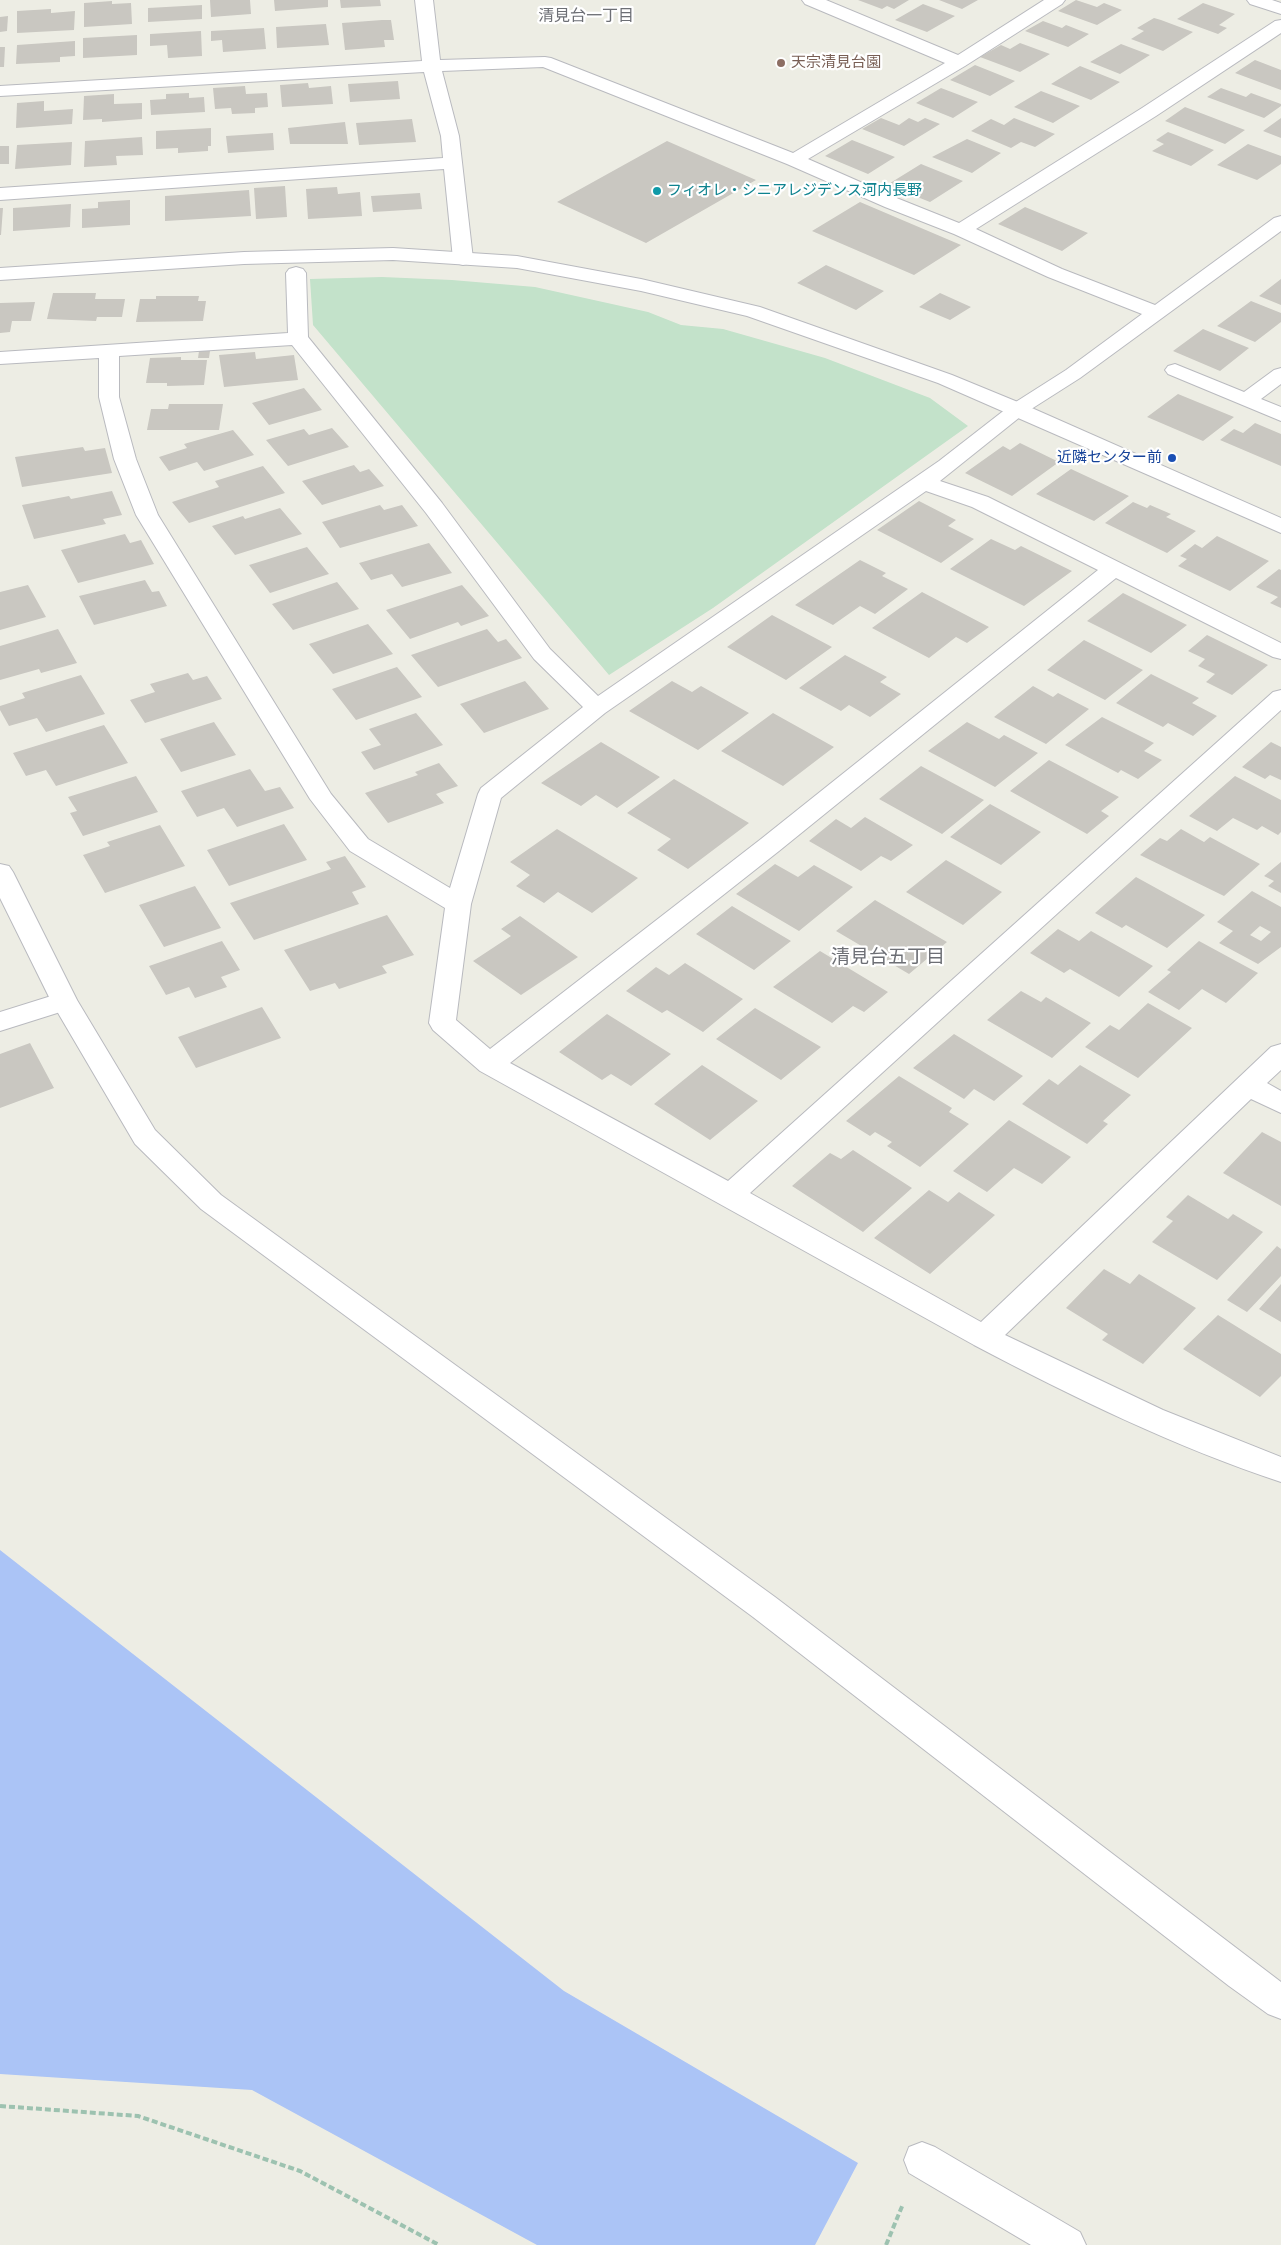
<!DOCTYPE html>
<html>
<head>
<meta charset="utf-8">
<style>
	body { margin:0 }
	canvas { display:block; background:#edede4 }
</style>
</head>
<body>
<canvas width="1281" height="2245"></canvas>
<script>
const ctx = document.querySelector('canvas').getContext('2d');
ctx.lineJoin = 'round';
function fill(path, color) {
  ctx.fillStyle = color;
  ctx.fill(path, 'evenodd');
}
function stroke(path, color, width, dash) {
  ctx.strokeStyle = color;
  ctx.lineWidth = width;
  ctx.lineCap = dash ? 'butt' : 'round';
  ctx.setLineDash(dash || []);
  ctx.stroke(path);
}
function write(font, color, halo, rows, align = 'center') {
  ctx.font = font + ' "Archivo Narrow","Noto Sans JP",sans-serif';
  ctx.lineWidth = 4.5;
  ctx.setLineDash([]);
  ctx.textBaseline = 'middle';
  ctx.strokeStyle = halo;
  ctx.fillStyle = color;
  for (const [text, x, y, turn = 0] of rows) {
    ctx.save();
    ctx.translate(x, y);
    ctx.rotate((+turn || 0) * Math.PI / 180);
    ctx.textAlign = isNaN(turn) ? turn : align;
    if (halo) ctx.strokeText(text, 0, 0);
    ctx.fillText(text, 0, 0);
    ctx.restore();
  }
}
fill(new Path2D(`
	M382 277 452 280 535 287 648 312 681 325 723 329 825 358 930 398 968 426 713 608 609 675 313 325 310 279Z`), '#c3e2ca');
fill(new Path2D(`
	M0 1550 564 1991 858 2163 815 2245H537L252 2090 0 2074Z`), '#abc4f6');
fill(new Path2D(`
	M210 0H250L251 14 211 17Z
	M274 0H328V7L275 11Z
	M340 0H380L381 6 341 8Z
	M858 0H909L894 9 887 6 882 9Z
	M939 0H978L962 9Z
	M1076 0 1097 7 1104 3 1122 10 1097 25 1058 11Z
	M112 1V4L131 3 132 24 84 27V3Z
	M1203 3 1235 14 1219 25 1227 28 1218 34 1177 19Z
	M923 4 955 16 927 32 895 20Z
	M202 5V19L148 22V8Z
	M51 9V13L75 11 74 30 17 33V11Z
	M8 16 7 31 0 32V17Z
	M1154 18 1161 20 1193 32 1163 51 1131 39 1144 31 1137 28Z
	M382 20H391L394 40H384L385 47 345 50 342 23Z
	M1043 21 1062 28 1066 25 1089 34 1068 47 1025 31Z
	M326 24 329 45 277 48 276 27Z
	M264 28 266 49 223 52 222 40 211 41V31Z
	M201 31 202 56 168 58 167 45 150 46V34Z
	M137 35V55L83 58V38Z
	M75 41V56L60 57V62L16 64 17 45Z
	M1020 43 1050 54 1020 72 980 57 1001 45 1010 49Z
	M1121 44 1150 55 1120 74 1090 62Z
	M0 47H5L4 67H0Z
	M1255 60 1281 70V90L1235 73Z
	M975 65 1015 81 990 96 950 80Z
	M1080 66 1120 82 1091 100 1051 84Z
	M398 81 400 99 350 102 348 84Z
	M308 83 309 88 331 86 333 104 282 107 280 85Z
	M245 86 246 94 267 93 268 107 255 108V113L232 114 231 108 215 109 213 88Z
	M941 88 978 102 953 118 916 103Z
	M1221 88 1246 97 1251 93 1281 104V106L1264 118 1207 97Z
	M1041 91 1080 106 1053 123 1014 107Z
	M189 93V98L204 97 205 112 151 115 150 100 166 99V94Z
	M114 94V104L142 103V119L102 122V119L83 120 84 96Z
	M44 101V111L73 109 72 124 16 128 17 103Z
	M1185 107 1245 130 1225 144 1165 121Z
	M881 118 899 125 909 118 918 122 925 118 940 124 904 146 862 129Z
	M1014 118 1055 134 1035 147 1021 142 1011 148 971 131 991 119 1004 125Z
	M1281 118V138L1263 131Z
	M412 119 416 142 359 145 356 123Z
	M345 122 348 144H290L288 128Z
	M211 128V146H208V151L178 153V148L156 149V131Z
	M1168 132 1176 135 1214 150 1191 166 1152 151 1164 144 1156 140Z
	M273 133 274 150 228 153 226 136Z
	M142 137 143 155 116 156 117 165 84 167 85 141Z
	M967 139 1001 153 972 173 932 157Z
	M852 140 895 157 868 174 825 156Z
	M667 141 756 180 646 243 557 202Z
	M72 142 71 165 15 169 17 145Z
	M1248 144 1281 156V164L1257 180 1217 165Z
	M0 146H9V164H0Z
	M921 164 963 181 930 202 887 185Z
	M285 186 287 217 256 219 254 188Z
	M337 187 338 194 360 192 362 216 308 219 306 189Z
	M249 190 251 216 165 221V196Z
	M420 193 422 209 373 212 371 196Z
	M130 200V225L82 228V209L98 208V202Z
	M860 202 961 245 914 275 812 231Z
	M71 204 70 227 13 231V208Z
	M1025 207 1088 233 1062 251 998 224Z
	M0 208H3L1 235H0Z
	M826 265 884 291 856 310 797 283Z
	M1281 279V305L1259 296Z
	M53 293H96L95 299H125L122 317H97L96 321 47 319Z
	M940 293 971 307 950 320 919 307Z
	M156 296H199L198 301H206L203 321 136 322 140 299H156Z
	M1251 301 1281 313V322L1255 342 1217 326Z
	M35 302 31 321H12L10 332 0 333V303Z
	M1203 329 1249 348 1220 371 1173 351Z
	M199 351H210L209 358H198Z
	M255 352 256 359 294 355 298 380 224 387 219 355Z
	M181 357V360H207L204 385 167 386V383H146L150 358Z
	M304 388 322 410 269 425 252 403Z
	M1178 394 1234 417 1203 441 1147 417Z
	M169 404H223L219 430H147L151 409H168Z
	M1255 423 1281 434V466L1220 440 1234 429 1243 433Z
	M332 428 349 447 288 466 266 440 304 429 309 435Z
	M233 430 254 455 204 471 197 462 169 471 159 457 187 448 184 444Z
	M1020 443 1059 462 1012 496 965 473 1003 446 1010 450Z
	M83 447 85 451 105 448 112 473 22 487 15 457Z
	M354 465 360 472 369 469 384 486 322 505 302 481Z
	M263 466 285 493 189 523 172 502 219 487 215 481Z
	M1071 469 1129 496 1094 521 1036 494Z
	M112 491 122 515 103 519 106 524 34 539 22 505 69 496 71 499Z
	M919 501 956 520 948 526 974 539 941 563 877 530Z
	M1133 502 1147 508 1150 505 1171 514 1166 517 1196 531 1167 553 1105 523Z
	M380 505 384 510 402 505 418 526 340 548 322 522Z
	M280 508 302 534 235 555 212 526 243 516 245 519Z
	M125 534 130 543 141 540 154 564 78 583 61 550Z
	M1217 536 1269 561 1230 591 1178 566 1187 559 1180 556 1195 544 1202 548Z
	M991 539 1015 550 1021 546 1072 571 1024 606 950 569Z
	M429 543 452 573 402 587 392 574 371 580 359 563Z
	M307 547 329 574 270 593 249 565Z
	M860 560 886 573 882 576 908 589 875 614 860 606 833 625 795 605Z
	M1279 569 1281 570V608L1270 603 1278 597 1256 587Z
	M145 580 152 592 159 591 167 606 94 625 79 596Z
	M337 582 359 609 293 630 272 604Z
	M28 585 46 617 0 630V592Z
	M462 585 489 616 461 626 458 622 410 639 386 610Z
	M922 592 989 627 967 643 956 637 929 658 872 628Z
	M1123 593 1187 625 1151 653 1087 621Z
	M772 615 832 647 786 680 727 647Z
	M368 624 393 654 333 674 309 644Z
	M58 629 77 663 41 673 39 669 0 680V646Z
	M487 629 498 642 506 639 522 658 438 687 411 655Z
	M1207 635 1268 665 1232 695 1206 682 1215 674 1198 666 1205 659 1188 651Z
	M1084 640 1143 670 1105 700 1047 670Z
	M845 655 887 677 880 682 901 694 870 717 849 705 841 711 799 688Z
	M397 667 422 697 356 720 332 689Z
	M188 673 193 680 207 676 222 699 145 723 130 700 155 692 150 684Z
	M1151 674 1199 698 1192 703 1217 716 1193 736 1168 723 1163 727 1116 703Z
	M81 675 105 714 46 732 37 718 9 726 0 710V706L25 698 22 693Z
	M525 681 549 709 484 733 460 704Z
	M672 681 692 692 701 686 749 713 698 750 629 711Z
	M1033 686 1053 697 1058 693 1089 709 1046 744 994 717Z
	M416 713 443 745 374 770 361 752 381 745 369 729Z
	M773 713 834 747 783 786 721 751Z
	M1102 717 1154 743 1144 751 1162 760 1138 779 1121 770 1118 773 1065 745Z
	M214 722 236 755 181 772 160 739Z
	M967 722 999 739 1004 735 1038 753 995 787 928 751Z
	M104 725 128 763 56 786 46 770 26 776 13 753Z
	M601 742 660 777 617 808 596 795 581 806 541 783Z
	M1271 742 1281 747V780L1270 775 1265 779 1242 767Z
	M1049 760 1119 797 1101 811 1109 816 1087 834 1010 791Z
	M439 763 458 786 436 794 444 803 388 823 365 793 418 775 415 772Z
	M921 766 984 800 942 834 879 799Z
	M250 769 265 791 280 787 294 808 237 827 224 808 197 817 181 791Z
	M136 776 158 812 83 836 70 813 77 811 68 797Z
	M1235 776 1281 800V832L1278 835 1262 826 1257 830 1233 818 1217 831 1189 816Z
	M674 779 749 823 688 869 657 850 671 839 627 813Z
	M990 804 1041 832 1001 865 950 837Z
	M865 817 913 845 891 861 881 856 861 871 809 841 836 819 851 828Z
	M284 824 307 860 229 886 207 850Z
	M160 825 185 866 105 893 83 855 110 846 107 842Z
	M557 829 638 878 592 913 558 892 544 903 516 886 530 875 510 862Z
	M1181 829 1204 842 1210 837 1260 864 1224 896 1140 855 1160 838 1167 841Z
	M345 856 366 887 352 892 359 904 254 940 230 903 331 869 326 862Z
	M946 860 1002 892 963 925 906 892Z
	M1281 862V893L1268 886 1274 881 1264 876Z
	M775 864 798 877 814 865 853 887 799 931 736 894Z
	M1136 877 1205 915 1167 948 1126 925 1122 928 1095 913Z
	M195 886 221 928 164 947 139 905Z
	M1252 891 1281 907V947L1258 964 1219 943 1233 931 1217 922ZM1260 926 1271 932 1261 941 1250 935Z
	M875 900 947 942 909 974 836 931Z
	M732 906 791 941 754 970 696 934Z
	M387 915 414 955 382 966 387 973 339 989 335 983 310 991 284 950Z
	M520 916 578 957 521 995 473 961 511 936 501 929Z
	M1058 929 1079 941 1091 931 1153 966 1119 997 1070 969 1064 973 1030 953Z
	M222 941 240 970 221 977 227 987 195 998 189 987 166 995 149 966Z
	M1199 941 1258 973 1226 1003 1202 989 1179 1010 1148 992 1171 972 1167 970Z
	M820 951 888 992 864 1012 853 1006 832 1023 773 987Z
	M685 963 743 999 703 1032 667 1010 662 1013 626 991 656 967 669 975Z
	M1021 991 1041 1002 1046 997 1091 1023 1052 1058 987 1020Z
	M1148 1003 1192 1028 1138 1078 1085 1047 1110 1025 1119 1030Z
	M262 1007 281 1038 196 1068 178 1037Z
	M755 1008 821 1047 781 1080 716 1039Z
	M607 1014 671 1054 631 1086 611 1074 602 1080 559 1052Z
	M954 1034 1023 1076 994 1101 974 1089 964 1099 913 1068Z
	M30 1043 54 1088 0 1108V1054Z
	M702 1065 758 1101 710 1140 654 1104Z
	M1080 1065 1131 1095 1103 1121 1108 1124 1087 1144 1022 1104 1049 1079 1058 1085Z
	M899 1076 952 1108 949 1112 969 1124 920 1167 887 1146 892 1142 875 1132 870 1136 846 1121Z
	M1009 1120 1071 1157 1042 1184 1014 1168 987 1192 953 1171Z
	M1262 1132 1281 1142V1206L1223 1173Z
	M853 1150 912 1188 863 1232 792 1186 830 1153 841 1159Z
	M929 1190 948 1202 959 1192 995 1215 930 1274 874 1238Z
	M1188 1195 1228 1219 1233 1214 1263 1232 1217 1280 1152 1242 1173 1221 1166 1217Z
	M1277 1246 1281 1249V1276L1247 1312 1227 1300Z
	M1104 1269 1130 1284 1139 1274 1196 1308 1143 1364 1102 1340 1108 1334 1066 1308Z
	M1281 1284V1322L1259 1309Z
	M1218 1315 1281 1354V1376L1260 1397 1183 1349Z`), '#c9c7c1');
const minor = new Path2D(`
	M415 0H433L440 60 545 57 551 58 793 153 945 63 805 4 802 0H826L958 55 1044 0H1065L1062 4 965 66 808 159 899 199 959 223 1142 108 1275 21 1281 20V33L1156 116 976 229 1062 269 1155 305 1274 218 1281 216V231L1080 378 1025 413 940 481 988 497 1281 643V659L1273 657 1116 578 779 851 510 1063 728 1181 1273 692 1281 690V710L750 1193 981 1322 1271 1047 1281 1044V1070L1267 1083 1281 1091V1113L1251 1099 1005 1335 1163 1410 1281 1457V1482C1175 1447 1073 1397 974 1345L480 1071 433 1030 429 1023 445 908 350 851 310 799 136 515 114 459 99 397V358L0 364V352L288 333 286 273 289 269 296 267 303 269 306 273 308 337 442 503 550 649 598 696 939 461 1011 405 1066 370 1142 314 1048 277 954 234 885 207 787 164 543 67 442 71 459 136 473 259 470 263 463 265 456 263 453 259 444 169 0 200V188L443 158 441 136 424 72 0 96V86L422 61ZM292 345 426 513 534 659 583 707 481 788 478 794 450 888 368 839 331 794 158 515 136 459 119 397V356ZM926 491 972 507 1098 570 761 839 490 1049 456 1020 471 904 501 798 605 713Z
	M1247 0H1272L1281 3V14L1250 4Z
	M1175 364 1244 392 1274 370 1281 368V384L1261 399 1281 407V421L1168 374 1165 370 1168 366Z
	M64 992 73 994 77 1001 73 1008 0 1031V1012Z
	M922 2142 935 2147 1080 2232 1086 2245H1031L909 2173 904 2160 909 2147Z`);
const tertiary = new Path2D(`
	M393 248 517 256 641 279 760 307 952 375 1025 405 1281 518V533L938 383 747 316 641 291 517 268 393 260 244 264 0 280V268L244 252Z
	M0 864 9 866 13 872 77 1000 155 1130 221 1195 775 1597 1281 1982V2019L1268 2014 1229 1986 753 1617 201 1209 135 1144 51 1001 0 898Z`);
stroke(minor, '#b9babf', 2);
stroke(tertiary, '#b9babf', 2);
stroke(new Path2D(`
	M0 2106 138 2116 300 2171 439 2245
	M886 2245 903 2204`), '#9dc2b0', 4, [6, 3]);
fill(minor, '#fff');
fill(tertiary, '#fff');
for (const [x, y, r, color] of [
	[781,63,5,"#8d6e63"],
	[657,191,5,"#0f9aa8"],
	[1172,458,5,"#1a4fb4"]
]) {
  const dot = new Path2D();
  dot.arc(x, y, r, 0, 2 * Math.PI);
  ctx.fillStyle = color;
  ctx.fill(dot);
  stroke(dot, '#fff', 2);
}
write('15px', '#785e54', '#fff', [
	["天宗清見台園",791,63]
], 'left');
write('15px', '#0d838f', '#fff', [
	["フィオレ・シニアレジデンス河内長野",667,191]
], 'left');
write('15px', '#164399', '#fff', [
	["近隣センター前",1162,458]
], 'right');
write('16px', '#6d6f75', '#fff', [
	["清見台一丁目",586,17]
]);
write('19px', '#6d6f75', '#fff', [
	["清見台五丁目",888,958]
]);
</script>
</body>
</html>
